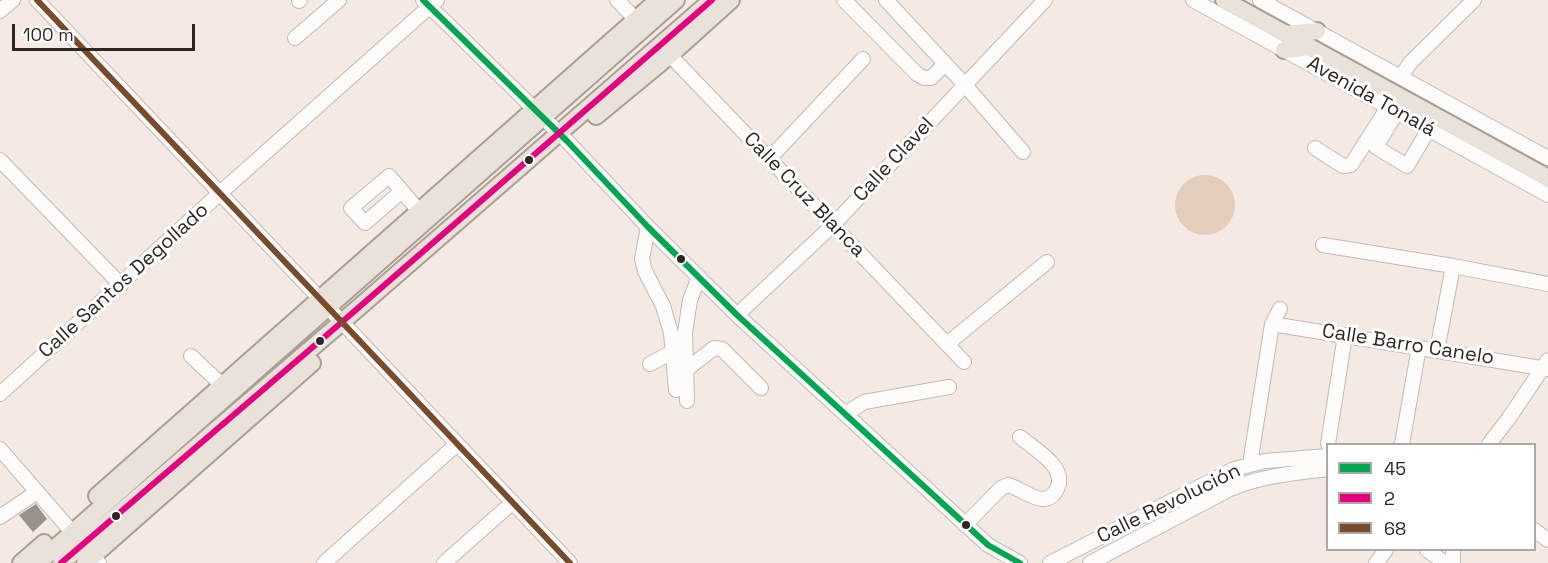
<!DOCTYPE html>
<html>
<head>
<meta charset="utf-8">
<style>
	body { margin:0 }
	#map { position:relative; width:1548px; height:563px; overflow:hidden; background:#f4eae3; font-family:"Space Grotesk",sans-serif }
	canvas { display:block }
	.legend { position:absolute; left:1326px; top:443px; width:210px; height:108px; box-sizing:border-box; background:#fff; border:2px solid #aba8a6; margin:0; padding:8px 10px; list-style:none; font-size:18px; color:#2d2621 }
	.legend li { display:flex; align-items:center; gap:12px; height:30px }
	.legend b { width:30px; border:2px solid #aba8a6 }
	.scale { position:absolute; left:12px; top:24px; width:183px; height:27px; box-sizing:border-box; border:3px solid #2d2621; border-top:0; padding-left:8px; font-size:18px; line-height:21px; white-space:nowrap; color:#2d2621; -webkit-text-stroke:4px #fff; paint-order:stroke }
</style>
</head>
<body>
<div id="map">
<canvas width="1548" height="563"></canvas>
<ul class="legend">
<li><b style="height:8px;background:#00a651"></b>45</li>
<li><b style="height:8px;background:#e5007d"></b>2</li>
<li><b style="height:8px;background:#7a4b2a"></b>68</li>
</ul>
<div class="scale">100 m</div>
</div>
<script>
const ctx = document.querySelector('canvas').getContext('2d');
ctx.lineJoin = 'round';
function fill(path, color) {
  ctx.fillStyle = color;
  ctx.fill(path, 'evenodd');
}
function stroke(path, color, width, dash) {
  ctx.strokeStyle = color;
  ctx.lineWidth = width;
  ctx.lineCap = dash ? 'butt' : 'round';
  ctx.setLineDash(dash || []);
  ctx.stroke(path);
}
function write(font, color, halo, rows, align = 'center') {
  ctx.font = font + ' "Space Grotesk",sans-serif';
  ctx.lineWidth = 6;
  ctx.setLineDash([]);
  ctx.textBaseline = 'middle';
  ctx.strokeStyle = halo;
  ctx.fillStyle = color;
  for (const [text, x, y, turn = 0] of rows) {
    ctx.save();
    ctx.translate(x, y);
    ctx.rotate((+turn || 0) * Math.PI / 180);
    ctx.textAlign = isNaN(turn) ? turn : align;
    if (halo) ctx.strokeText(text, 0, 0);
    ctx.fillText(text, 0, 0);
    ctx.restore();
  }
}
fill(new Path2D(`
	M1175 205a30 30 0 1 1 60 0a30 30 0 1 1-60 0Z`), '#e5cdbb');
fill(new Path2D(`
	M36 504 47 519 33 532 19 515Z`), '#99918c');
const minor = new Path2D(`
	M37 0 570 563
	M423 0 567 141 648 227 737 315 988 545 1020 563
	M617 0 643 27
	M844 0 917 74 924 78H931L945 64
	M886 0 965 85 1023 152
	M1193 0 1548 195
	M1260 0 1548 158
	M299 1 300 0
	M0 11 13 0
	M295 38 339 0
	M664 49 964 362
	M1401 77 1410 63 1474 0
	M1397 112 1376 147 1407 166 1429 129
	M1315 148 1343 166 1351 165 1388 107
	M769 159 863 59
	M0 160 121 285
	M402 191 365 223 351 208 389 176 420 212
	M648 227 642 259 645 271 663 306 671 333 676 390
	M1323 245 1453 266 1548 284
	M737 315 833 225 1045 0
	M1272 324 1548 369
	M947 344 1047 262
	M1437 351 1453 266
	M191 356 222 385
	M650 364 672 352
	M686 370 714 348 722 349 761 388
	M0 394 220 193 437 0
	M687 401 685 333 690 300 699 277
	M845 414 864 402 949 387
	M1328 444 1345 335
	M1402 444 1419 347
	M1489 444 1509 418 1548 360
	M0 449 99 563
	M1250 464 1272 324 1280 309
	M0 517 37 492
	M965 525 1001 488 1008 485C1019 488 1031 498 1042 499 1049 499 1054 495 1057 489 1068 468 1035 449 1020 437
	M1534 530 1548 540
	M1427 550 1445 563
	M324 563 457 444
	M444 563 513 502
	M1050 563 1234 469 1265 461 1328 456
	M1090 563 1230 489C1261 476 1294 473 1328 469
	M1376 563 1386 550
	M1453 563V550`);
const major = new Path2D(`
	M1224 0 1548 178
	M1286 34 1317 31
	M1284 50 1310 47
	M596 116 670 55 731 0
	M97 496 658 0
	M21 563 44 543
	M38 563 676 0
	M61 563 342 322 712 0
	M85 563 312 363`);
stroke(minor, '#c2bab5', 16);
stroke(major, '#ac9e92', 20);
stroke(minor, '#fdfcfb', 14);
stroke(major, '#e9e2db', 16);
stroke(new Path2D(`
	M423 0 567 141 648 227 737 315 988 545 1020 563`), '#00a651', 6);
stroke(new Path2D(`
	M61 563 342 322 712 0`), '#e5007d', 6);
stroke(new Path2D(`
	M37 0 570 563`), '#7a4b2a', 6);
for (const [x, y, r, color] of [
	[529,160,5,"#2d2621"],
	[681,259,5,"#2d2621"],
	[320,341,5,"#2d2621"],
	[116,516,5,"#2d2621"],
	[966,525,5,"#2d2621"]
]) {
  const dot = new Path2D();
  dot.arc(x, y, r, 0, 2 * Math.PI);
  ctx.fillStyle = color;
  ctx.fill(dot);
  stroke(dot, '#fff', 2);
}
write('20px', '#2d2621', '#fff', [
	["Avenida Tonalá",1371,97,29],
	["Calle Clavel",894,160,-47],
	["Calle Cruz Blanca",804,195,46],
	["Calle Santos Degollado",124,281,-42],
	["Calle Barro Canelo",1408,345,9],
	["Calle Revolución",1169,504,-26]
]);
</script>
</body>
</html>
